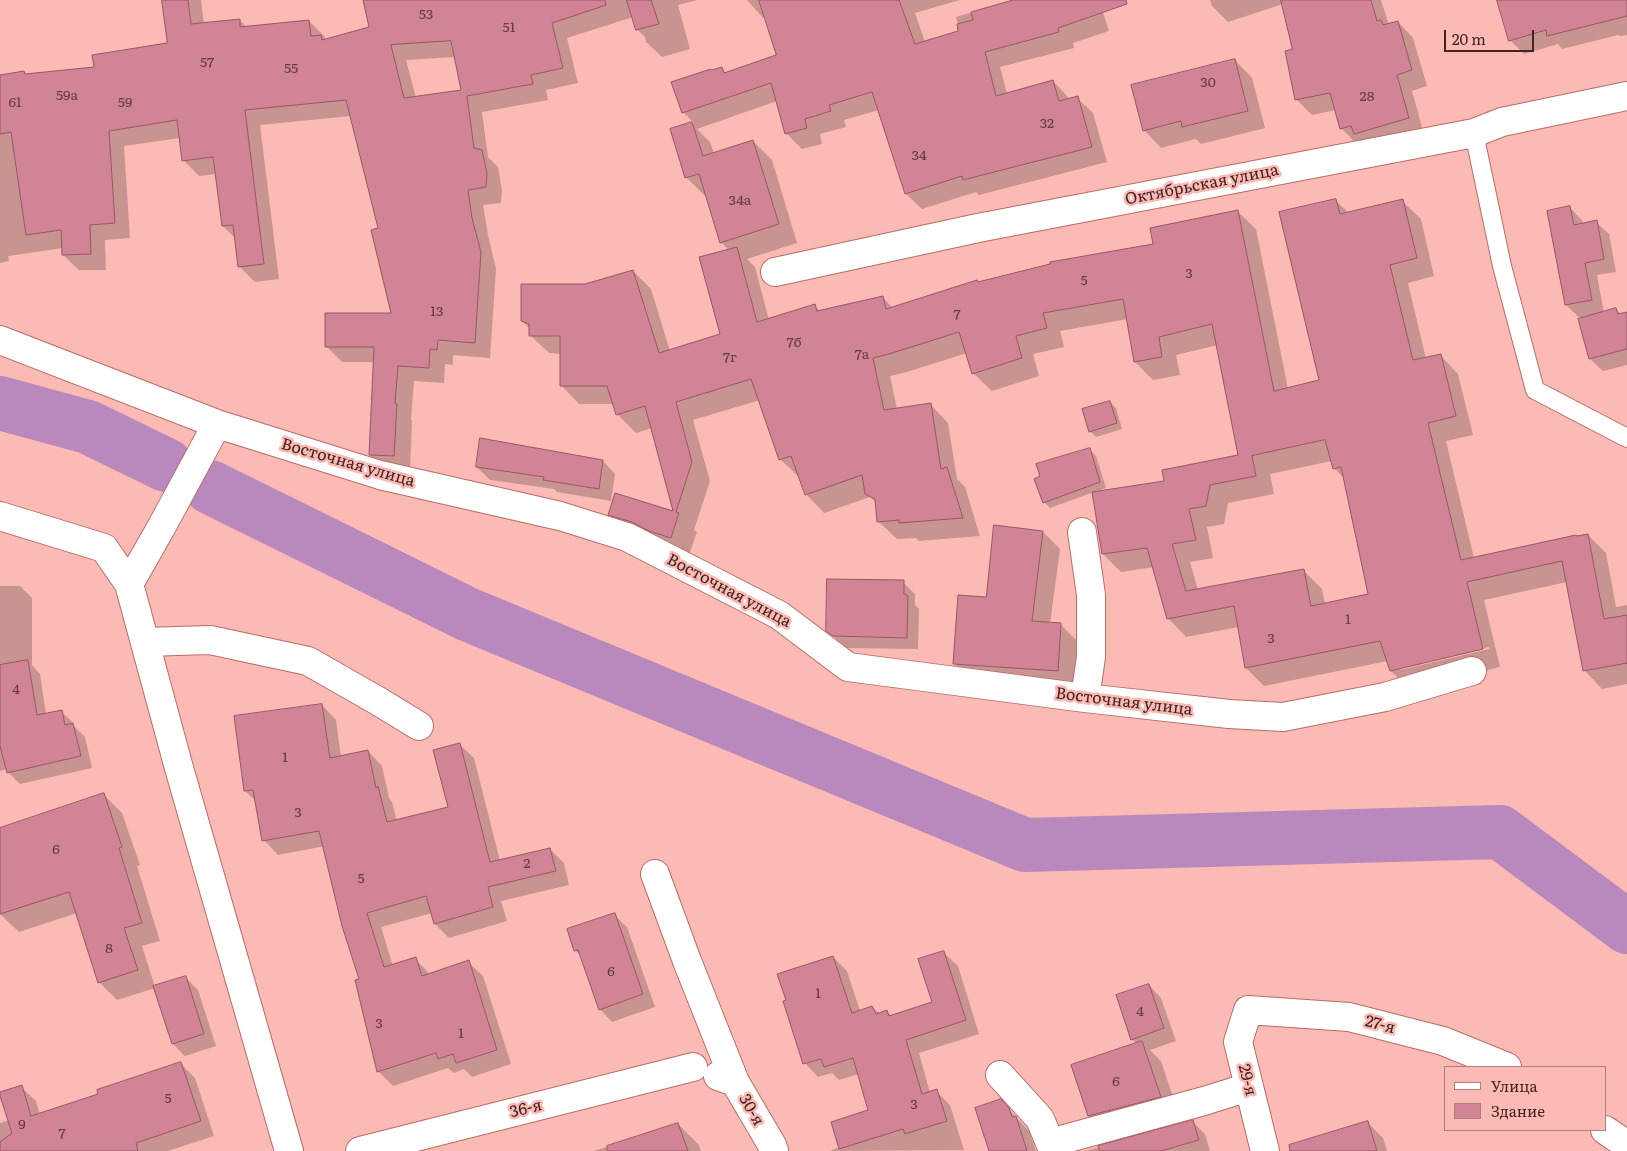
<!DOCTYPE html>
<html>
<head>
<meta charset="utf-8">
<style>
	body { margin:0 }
	#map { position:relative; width:1627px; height:1151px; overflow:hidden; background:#fbbab4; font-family:Literata,serif }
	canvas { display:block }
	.legend { position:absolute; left:1444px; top:1066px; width:162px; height:65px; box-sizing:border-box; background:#fbbab4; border:1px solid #b17e79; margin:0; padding:6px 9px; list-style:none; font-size:15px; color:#412321 }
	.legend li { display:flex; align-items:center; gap:10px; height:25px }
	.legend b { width:25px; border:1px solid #b17e79 }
	.scale { position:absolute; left:1444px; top:30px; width:90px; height:22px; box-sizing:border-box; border:2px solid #412321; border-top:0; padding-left:6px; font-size:15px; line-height:18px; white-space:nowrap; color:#412321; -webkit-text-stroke:4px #fbbab4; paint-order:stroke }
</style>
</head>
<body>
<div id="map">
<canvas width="1627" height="1151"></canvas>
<ul class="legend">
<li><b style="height:6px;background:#fff"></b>Улица</li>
<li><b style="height:14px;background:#d08496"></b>Здание</li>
</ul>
<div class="scale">20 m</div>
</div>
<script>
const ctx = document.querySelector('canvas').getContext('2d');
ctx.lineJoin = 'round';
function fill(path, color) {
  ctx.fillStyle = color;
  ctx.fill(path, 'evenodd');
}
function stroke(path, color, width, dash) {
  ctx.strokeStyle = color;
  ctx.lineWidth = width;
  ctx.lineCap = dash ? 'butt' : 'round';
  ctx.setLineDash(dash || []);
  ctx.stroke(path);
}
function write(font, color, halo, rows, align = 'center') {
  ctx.font = font + ' Literata,serif';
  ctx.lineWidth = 5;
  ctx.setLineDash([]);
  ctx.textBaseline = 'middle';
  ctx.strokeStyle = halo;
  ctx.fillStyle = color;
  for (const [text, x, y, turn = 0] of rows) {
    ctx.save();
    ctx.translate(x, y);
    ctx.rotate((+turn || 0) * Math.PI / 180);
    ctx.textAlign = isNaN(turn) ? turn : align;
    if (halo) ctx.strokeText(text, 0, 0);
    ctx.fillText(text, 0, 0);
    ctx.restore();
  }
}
fill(new Path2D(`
	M164 0H201L204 24 239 20 247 27 309 21 325 37V40L371 28 364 0H697L678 5 690 49 662 57 646 42 645 37 637 29 633 17 567 38 578 83 546 90 548 100 482 112 488 157 498 167 502 190 501 203 483 205 488 235 496 269 490 358 453 355V365L445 364 444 383 414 381 411 419 412 421 410 471 386 470 370 455 374 362H342L326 346 392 314 380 229 351 116 260 125 279 279 255 282 240 267 236 239 223 226 216 174 199 176 183 160 180 138 124 146 130 238 105 240 106 270H79L63 255V248L8 256 9 261 0 263V76L24 72 27 75 96 68 169 45ZM455 57 462 92 416 98 406 60Z
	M747 0H960L915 13 925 42 960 31 956 17 1016 0H1109L1100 3 1109 31 1073 43 1074 48 1000 67 1007 94 1053 81 1068 97 1069 100 1077 98 1093 113 1107 162 979 195 976 192 922 209 906 194 879 110 844 120 846 127 820 134 822 144 802 149 786 133 777 101 697 129 710 142 714 153 753 141 772 160 797 243 747 259 755 267 769 320 814 306 820 311 883 298 893 308 978 283 1155 245 1237 211 1256 229 1288 389 1320 381 1335 200 1349 213 1402 201 1421 219 1434 276 1408 283 1426 359 1440 355 1458 374 1473 435 1446 441 1474 558 1588 535 1606 553 1616 607 1627 605V684L1602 689 1584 670 1567 582 1484 600 1500 667 1409 689 1391 671 1388 661 1264 686 1246 668 1239 627 1186 637 1168 618 1154 567 1121 572 1103 554 1094 492 1050 508 1044 502 1090 450 1096 456 1106 488 1097 491V492L1166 482 1240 456 1218 345 1176 355 1180 375 1153 380 1135 362 1128 319 1060 331 1064 347 1033 354 1039 376 992 391 973 373 967 353 907 372 890 376 897 409 930 404 948 423 957 479 965 487 980 536 919 541 916 538 897 539 878 521 877 503 870 497 824 513 806 494 800 478 781 460 760 400 693 420 710 481 694 530 697 532 689 555 628 533 609 514 675 513 652 428 636 433 617 414 614 404H579L561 385V354L549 353 530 335V329L522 321 585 285 633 271 651 289 670 351 721 335 730 251 721 242 707 196H705L687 178 672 129 694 123 683 112 712 71 721 68 727 74 778 56 765 17 763 18ZM1332 461 1334 468 1345 479 1370 595 1325 604 1322 589 1304 571 1198 590 1190 562 1213 558 1207 527 1224 524 1228 503 1274 494 1270 474ZM1489 647V649L1400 670V668Z
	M1210 0H1381L1389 25 1398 22 1413 38 1427 86 1412 91 1424 134 1357 144 1341 128 1336 110 1312 115 1296 99 1293 50 1283 4 1228 22 1212 6Z
	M1499 0H1627V35L1620 36 1618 35 1562 49 1558 44 1524 54 1510 40Z
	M1235 60 1252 78 1265 128 1201 144 1196 139 1161 148 1144 130Z
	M1570 208 1582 220 1583 224 1596 222 1609 234 1616 272 1597 275 1604 313 1616 309 1621 315 1627 313V365L1603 371 1590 359 1579 320 1581 319 1566 305Z
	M1110 402 1116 408 1122 429 1096 437 1090 431Z
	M603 461 615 474 611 501 557 492 554 489 490 480 477 467Z
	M1043 532 1060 549 1050 624H1060L1077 641 1074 687 971 680 954 663Z
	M903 582 915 594V605L919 609 918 649 846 648 828 631Z
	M0 586H20L32 598V665L40 674 46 714 61 711 73 723 74 726 85 737 92 768 20 784 8 772 7 769 0 771Z
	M322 705 336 720 341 757 368 751 382 766 389 798 392 802 397 821 449 808 459 744 474 758 500 861 550 849 564 863 569 885 501 901 507 921 449 938 435 924 432 913 381 927 393 966 415 959 430 974 468 962 483 976 511 1064 472 1077 464 1069 454 1073 448 1068 393 1086 378 1071 361 980 325 846 278 855 264 840 257 802 245 791Z
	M104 795 122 813 140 865 137 866 160 941 142 946 155 987 185 977 198 990 216 1046 185 1056 173 1044 155 988 117 1000 99 982 77 913 19 932 0 914V829Z
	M614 915 627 927 655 1007 612 1022 600 1009 582 957 575 950Z
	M944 953 958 966 979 1034 919 1053 930 1093 936 1091 950 1105 964 1150 830 1151 839 1147 870 1111 859 1074 839 1080 832 1073 818 1077 805 1063 833 957 847 971 860 1011 872 1007 880 1014 887 1012 891 1016 934 1003Z
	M1149 985 1161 998 1176 1041 1150 1050 1161 1061 1179 1115 1108 1135 1089 1116 1072 1066 1137 1044 1132 1039Z
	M181 1064 195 1078 214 1136 168 1151H0V1123L9 1120 21 1087 36 1101 40 1115 100 1095Z
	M1001 1101 1029 1131 1036 1151H991Z
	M1193 1122 1205 1134 1210 1151H1085Z
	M1368 1123 1383 1138 1387 1151H1305Z
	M678 1124 699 1145 701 1151H594Z`), '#0003');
stroke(new Path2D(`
	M0 403 88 427 166 465
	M210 487 467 614 1025 845 1500 832 1627 927`), '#b988bc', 54);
const building = new Path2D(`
	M162 0H188L191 24 240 19V27L309 20 311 36 321 35 322 40 369 27 363 0H605L606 5 552 23 563 68 531 75 533 84 467 96 474 148 482 150 487 173 486 187 468 190 472 218 481 252 475 343 438 340 437 350 430 349 429 368 398 366 395 403 397 404 394 456 369 455 374 347H325V313H391L371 230 378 228 346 100 245 110 264 264 238 267 233 225 222 226 213 157 182 161 177 120 109 131 115 223 90 225 91 254 62 255 61 230 26 235 11 132 0 134V75L24 71 25 74 94 67 92 55 167 43ZM451 41 461 90 404 98 391 45Z
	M627 0H651L659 24 636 30Z
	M759 0H899L915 44 958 31 957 24 973 20 971 12 1013 0H1126L1127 4 1058 28 1059 32 985 52 996 96 1053 80 1059 101 1078 96 1092 147 963 180 962 176 905 194 872 92 829 105 831 111 805 119 807 128 785 134 771 83 682 113 671 82 711 69 712 70 722 67 724 73 776 55Z
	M1281 0H1371L1377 21 1381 20 1383 25 1398 21 1412 70 1397 75 1409 118 1354 134 1351 126 1340 129 1330 93 1295 100 1285 51 1292 49Z
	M1497 0H1627V16L1547 36 1546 30 1509 41Z
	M1235 59 1248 111 1182 127 1181 121 1143 131 1131 85Z
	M692 122 703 156 753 140 779 224 720 243 699 174 685 178 670 129Z
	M1336 199 1340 214 1403 199 1417 258 1390 265 1413 360 1441 354 1456 416 1428 423 1461 560 1576 535 1577 536 1588 534 1604 619 1627 615V663L1583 671 1562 561 1467 582 1483 649 1390 671 1380 641 1245 668 1234 606 1167 619 1147 548 1102 554 1092 492 1164 481 1162 470 1238 455 1212 324 1159 337 1162 357 1134 362 1123 299 1043 313 1047 328 1016 336 1022 358 972 374 959 332 889 354 873 358 884 410 931 403 941 469 947 467 963 518 899 523V520L877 522 875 499 865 494 862 475 805 495 791 456 779 460 751 379 676 402 692 462 676 512 679 513 671 538 649 531 632 522 608 515 615 493 673 511 645 406 616 415 607 386H560V336H529V324L521 321V284H585L633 270 659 353 720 334 699 257 737 247 757 322 815 304 817 311 883 296 886 309 977 280 978 282 1050 264V262L1153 244 1150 228 1238 210 1274 391 1319 380 1279 212ZM1325 440 1333 469 1341 467 1368 594 1311 606 1304 569 1186 591 1172 544 1196 540 1189 509 1206 506 1210 485 1256 476 1252 456Z
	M1570 206 1574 225 1597 220 1604 259 1585 263 1592 300 1565 305 1547 211Z
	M1616 308 1618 314 1627 312V349L1589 359 1578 319Z
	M1110 401 1117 423 1089 432 1082 409Z
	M480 438 603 460 599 489 543 480 544 477 476 467Z
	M1090 448 1100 482 1043 503 1034 479 1040 476 1036 464Z
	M994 525 1043 531 1032 621 1061 623 1058 671 953 664 958 595 986 597Z
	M827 579 904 580V594L908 596 907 638 833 636 826 631Z
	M28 660 37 715 62 710 65 725 73 723 81 756 7 773 0 746V665Z
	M322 704 330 758 368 750 376 788 378 786 387 822 448 807 433 750 460 743 490 862 550 848 556 871 488 887 493 907 434 924 426 896 367 913 384 967 416 957 422 976 469 960 497 1050 456 1063 453 1054 438 1059 436 1053 377 1072 355 980 359 979 342 926 319 831 262 841 253 790 244 791 234 716Z
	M104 793 122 847 119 848 142 923 124 928 138 970 98 983 69 892 0 914V828Z
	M615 913 643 994 599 1010 578 950 574 951 567 929Z
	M944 951 966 1020 906 1040 922 1094 937 1089 947 1121 905 1134 903 1129 839 1149 831 1122 868 1110 853 1058 824 1067 821 1059 803 1064 783 1001 786 1000 777 974 833 956 852 1013 872 1006 876 1014 887 1010 889 1016 932 1002 918 959Z
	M186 976 204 1034 172 1044 153 986Z
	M1149 984 1164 1028 1131 1040 1116 995Z
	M1142 1041 1161 1097 1088 1116 1071 1065Z
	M181 1062 201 1121 136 1143 138 1151H0V1142L12 1133 0 1096V1092L22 1085 31 1116 98 1094 97 1090Z
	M1001 1099 1009 1108 1012 1117 1016 1116 1027 1151H989L975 1108Z
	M1193 1120 1199 1140 1161 1151H1100L1098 1146Z
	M1368 1121 1377 1151H1290L1289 1145Z
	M678 1123 688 1151H607V1146Z`);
fill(building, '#d08496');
stroke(building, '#9b5466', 1);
const service = new Path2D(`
	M1474 133 1502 266 1535 390 1627 438`);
const minor = new Path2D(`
	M775 272 978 228 1474 133 1502 122 1627 96
	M0 340 217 424 380 475 560 516 627 537 779 615 848 667 1085 698 1229 714 1283 717 1385 697 1472 671
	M0 516 104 548 129 584 179 768 289 1151
	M1082 532 1091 595V657L1085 698
	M129 584 162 526 217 424
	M145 642 210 640 308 661 378 701 419 726
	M655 874 687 961 735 1082
	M1000 1075 1040 1119 1050 1143 1204 1101 1249 1087
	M718 1076 735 1082 772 1145 774 1151
	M1605 1130 1627 1145
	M360 1151 693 1067
	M1265 1151 1238 1042 1248 1010 1349 1017 1443 1041 1507 1067`);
stroke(service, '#b76d68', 20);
stroke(minor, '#b76d68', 30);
stroke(service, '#fff', 18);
stroke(minor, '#fff', 28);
write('14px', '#653b3e', null, [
	["53",426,15],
	["51",509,28],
	["57",207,63],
	["55",291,69],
	["30",1208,83],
	["59а",67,96],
	["28",1367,97],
	["61",15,103],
	["59",125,103],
	["32",1047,124],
	["34",919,156],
	["34а",740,201],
	["3",1189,274],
	["5",1084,281],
	["13",437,312],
	["7",957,315],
	["7б",794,343],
	["7а",862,355],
	["7г",730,358],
	["1",1348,620],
	["3",1271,639],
	["4",16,690],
	["1",285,758],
	["3",298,813],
	["6",56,850],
	["2",527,864],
	["5",361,879],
	["8",109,949],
	["6",611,972],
	["1",818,994],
	["4",1140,1012],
	["3",379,1024],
	["1",461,1034],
	["6",1116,1082],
	["5",168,1099],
	["3",914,1105],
	["9",22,1125],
	["7",62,1134]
]);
write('16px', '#412321', '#fbbab4', [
	["Октябрьская улица",1202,185,-11],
	["Восточная улица",348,463,16],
	["Восточная улица",729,591,28],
	["Восточная улица",1124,702,7],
	["27-я",1380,1025,14],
	["29-я",1247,1080,76],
	["36-я",526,1109,-14],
	["30-я",751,1110,60]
]);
</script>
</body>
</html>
